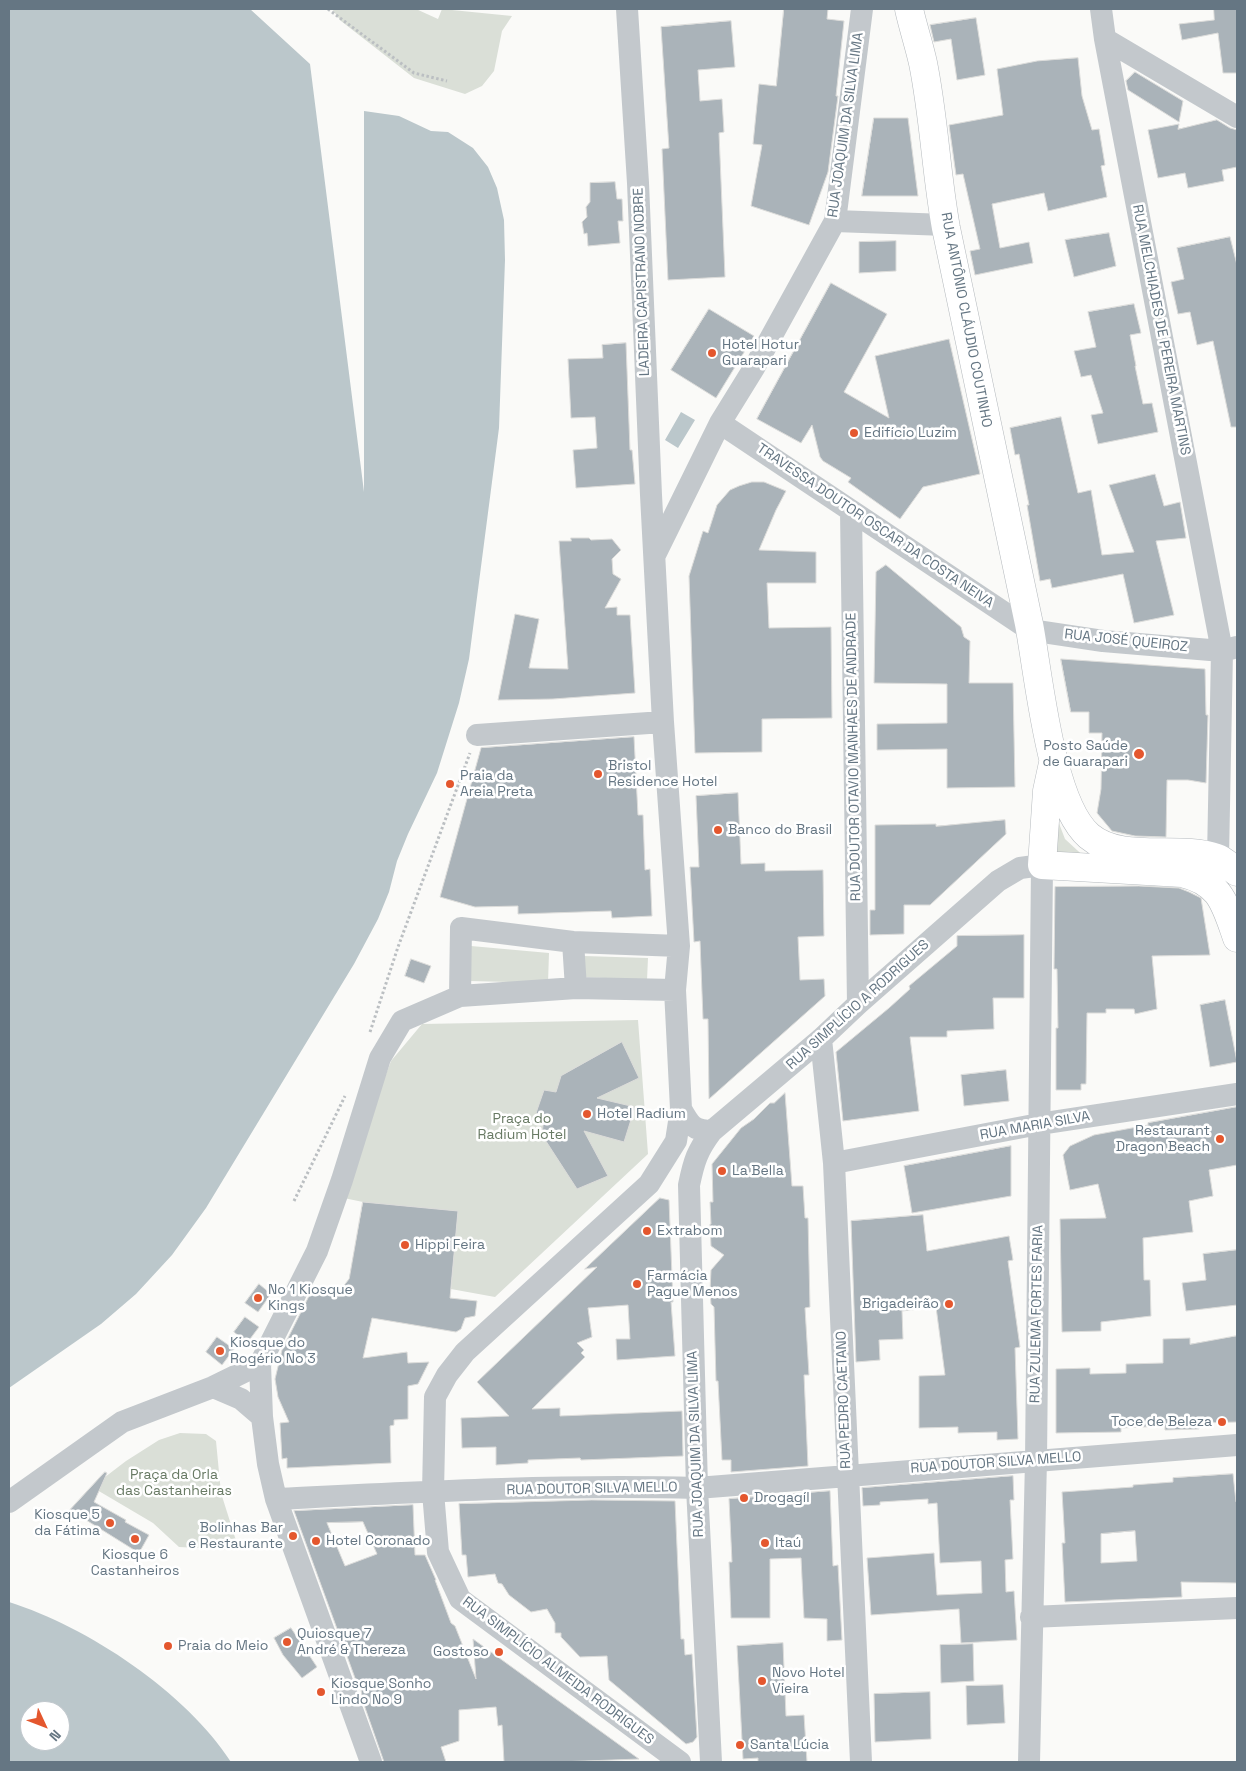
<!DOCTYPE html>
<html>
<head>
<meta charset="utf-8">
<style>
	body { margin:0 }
	#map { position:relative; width:1246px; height:1771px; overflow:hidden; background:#fafaf8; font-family:"Space Grotesk",sans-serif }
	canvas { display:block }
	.frame { position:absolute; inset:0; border:10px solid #657683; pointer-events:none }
	.north { position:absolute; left:20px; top:1701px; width:50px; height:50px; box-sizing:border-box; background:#fff; border:1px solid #c1c8cd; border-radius:50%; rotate:133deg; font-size:14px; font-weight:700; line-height:20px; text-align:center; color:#657683 }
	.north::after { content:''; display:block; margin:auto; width:18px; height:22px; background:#e4572e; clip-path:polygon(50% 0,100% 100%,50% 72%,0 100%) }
</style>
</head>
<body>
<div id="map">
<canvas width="1246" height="1771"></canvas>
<div class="frame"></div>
<div class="north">N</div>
</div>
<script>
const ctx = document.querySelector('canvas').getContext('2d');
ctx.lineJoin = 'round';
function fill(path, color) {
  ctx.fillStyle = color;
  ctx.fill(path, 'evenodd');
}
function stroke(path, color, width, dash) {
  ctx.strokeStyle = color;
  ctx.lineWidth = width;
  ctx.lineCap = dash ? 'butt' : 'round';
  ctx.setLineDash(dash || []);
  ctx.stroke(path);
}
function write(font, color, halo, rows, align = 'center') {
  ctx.font = font + ' "Space Grotesk",sans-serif';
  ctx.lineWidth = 5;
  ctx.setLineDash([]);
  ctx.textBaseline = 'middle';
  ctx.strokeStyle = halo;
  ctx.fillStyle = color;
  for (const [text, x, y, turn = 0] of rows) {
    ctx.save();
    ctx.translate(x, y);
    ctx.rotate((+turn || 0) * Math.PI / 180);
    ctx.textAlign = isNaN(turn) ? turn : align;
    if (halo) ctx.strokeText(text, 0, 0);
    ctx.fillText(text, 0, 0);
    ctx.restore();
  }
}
fill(new Path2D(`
	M332 9H416L438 19 442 9 512 16 502 31 494 71 482 86 465 94 414 78 341 21Z
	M1050 800 1065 839 1090 862 1049 858Z
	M471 946 549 953 548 983 470 981Z
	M584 956 648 958 647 980 583 977Z
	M638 1020 648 1154 495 1297 451 1289 458 1211 363 1202 339 1197 391 1061 422 1024Z
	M180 1433 206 1434 216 1441 221 1493 239 1550 179 1547 153 1523 92 1487 126 1461 159 1440Z`), '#dadfd7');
fill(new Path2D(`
	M9 9H250L310 64 364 492V111L399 116 431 131 448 132 473 148 488 167 497 188 504 220 505 260 499 428 469 659 459 703 437 773 408 834 397 861 389 892 378 919 354 964 206 1208 172 1255 136 1294 101 1324 9 1388Z
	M681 412 695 420 678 448 665 440Z
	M9 1602C88 1627 186 1692 231 1762H9ZM30 1711H60V1741H30Z`), '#bbc7cb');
const building = new Path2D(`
	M784 9H828L827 19 844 21 836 96H838L828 172 809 225 751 206 762 145 753 144 759 84 776 86Z
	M1214 9H1237V73H1223L1218 33 1182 40 1179 24 1214 20Z
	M976 18 985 75 957 80 951 39 934 42 930 25Z
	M731 21 735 67 698 70 700 101 722 99 724 132 719 133 725 277 668 280 662 149 669 148 661 27Z
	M1078 58 1082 96 1092 130 1099 129 1105 165 1101 166 1107 197 1048 211 1044 193 992 204 1000 248 1029 242 1033 263 975 275 970 251 980 249 963 174 956 175 949 125 1003 115 997 69 1037 61Z
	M1135 72 1183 101 1179 122 1128 90 1126 81Z
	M874 118H908L918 196H862Z
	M1217 120 1230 128 1237 130V167L1222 170 1224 181 1188 188 1185 173 1158 178 1148 130 1179 124 1178 129Z
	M615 182 617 199H622L623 221H618L620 243 588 246 587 233 584 234 582 222 587 217 586 207 590 202V183Z
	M1109 233 1116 266 1074 277 1065 240Z
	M1230 237 1237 265V427H1231L1213 341 1197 345 1190 312 1178 314 1171 282 1184 279 1177 248Z
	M896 241V271L859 273V242Z
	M831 283 887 314 844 392 889 418 875 356 949 339 980 474 923 487 900 519 848 482 851 478 823 461 820 457 812 425 801 443 757 419Z
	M1134 304 1141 333 1130 335 1136 366H1135L1143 404 1152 403 1158 432 1098 444 1091 415 1103 413 1091 375 1081 377 1074 351 1096 347 1088 312Z
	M709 309 754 336 716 398 671 370Z
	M626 343 630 450H632L635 484 576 488 573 450 597 448 595 417 571 418 568 359 603 358 602 345Z
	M1061 417 1078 493 1091 490 1102 555 1134 552 1109 485 1155 474 1164 506 1180 502 1186 538 1156 541 1174 615 1134 623 1123 574 1052 588 1050 579 1040 581 1027 505H1029L1019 454 1015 455 1010 428Z
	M752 482H764L786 491 776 510 759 550 816 552V583H767L769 628 831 627 832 718 762 719V752L695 753 689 576 703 531 708 533 717 505 730 490 739 486Z
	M571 538H589L591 540 612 539 621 550 612 559 613 574 621 579 605 608 617 607V615H630L635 693 553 699 498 700 515 614 539 619 529 668 568 669 559 541H571Z
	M886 565 961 627 964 637 970 641 969 683H1013L1015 787 947 788V749L877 750V724L947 723V684L874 683 876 572Z
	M1061 659 1205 669 1206 715H1208L1206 783 1188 780H1167L1166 837 1135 836 1112 831 1097 813 1101 789 1102 733H1089V712H1071Z
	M634 737 638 815H643L645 870 650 869 652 916 612 918 611 911 518 914V906L475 907 440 897 481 748Z
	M738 793 741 864 765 863V871L823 870 824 936 798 937 800 980 824 979 825 996 709 1099 708 1019H703L700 941 694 942 690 867H699L696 796Z
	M1005 820 1006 834 930 905H904V934L870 935V910H875V825L936 824V826Z
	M1139 886 1179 888 1189 892 1201 898 1210 955 1152 956 1157 1009 1135 1014 1134 1009H1106V1013H1087L1086 1084H1081V1090H1056V1028H1058L1057 969H1054L1055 887Z
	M1024 935V998H993L994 1029 947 1031V1037H910L919 1111 843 1121 836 1052 889 1008 910 989 909 986 957 946V936Z
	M411 959 431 966 424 983 405 976Z
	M1225 1000 1237 1062 1210 1067 1200 1005Z
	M622 1042 639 1078 597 1098 635 1107 624 1142 584 1131 608 1176 577 1189 542 1135 544 1116 536 1113 544 1090 556 1092 561 1076Z
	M1006 1070 1009 1101 964 1106 961 1075Z
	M785 1093 792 1186H803L805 1218H808L810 1307 805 1308 809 1375H804L808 1466 731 1472V1460H722L718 1381H716L714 1307 711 1304 710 1291 711 1270 724 1255 711 1246 710 1224H711L710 1202H713L712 1164 741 1128 754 1119 770 1103H774Z
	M1237 1107V1165L1209 1170 1213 1196 1189 1201 1193 1232 1143 1238 1144 1280H1150L1151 1316 1101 1322V1331L1062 1332 1060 1219 1106 1218 1098 1184 1070 1190 1063 1155 1070 1146 1094 1135 1148 1125V1123Z
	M1011 1146V1196L912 1213 904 1166Z
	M660 1198 669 1200 673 1302H671L675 1356 617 1360 616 1339H630L628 1305 588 1308 592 1337 577 1343 584 1350 581 1353 585 1357 532 1409 560 1408V1416L682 1411 683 1456 581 1460 580 1458 528 1460V1463L496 1465V1447L462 1448 461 1418 509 1416 477 1382 597 1267 585 1269Z
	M363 1202 458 1211 450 1298 477 1301 475 1316 465 1318 461 1329 456 1332 372 1318 363 1358 407 1352 408 1363 429 1362 418 1384 408 1386V1419L394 1420V1425L390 1426 391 1463 287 1468V1458L282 1459 280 1423 289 1422 278 1397 275 1379 282 1350 311 1292H318L321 1290 339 1292 349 1279Z
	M923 1215 927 1251 1009 1236 1013 1260 1008 1261 1020 1347 1015 1348 1018 1439 997 1440V1432L958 1433V1427L919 1428V1376L945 1375 936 1307 902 1311 903 1339 879 1340 880 1360 856 1362 851 1221Z
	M1237 1250V1305L1186 1311 1182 1283 1206 1280 1203 1254Z
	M259 1284 271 1294 258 1312 245 1303Z
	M245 1317 259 1327 247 1343 234 1332Z
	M1237 1336V1422L1199 1423V1429L1165 1430V1426L1121 1428V1432L1056 1433V1369L1090 1368V1374L1126 1373V1364L1163 1363V1339L1190 1338V1344Z
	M217 1337 234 1349 222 1365 206 1352Z
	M105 1472 107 1473 94 1502 126 1520 125 1522 149 1535 139 1553 70 1510Z
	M1233 1474 1236 1502H1237V1583L1181 1582 1182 1597 1065 1602 1062 1543H1065L1062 1492 1133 1487V1485L1173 1482V1478ZM1135 1531 1137 1561 1101 1563V1534Z
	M1013 1476 1014 1500H1010L1013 1559 1005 1560 1006 1592 1014 1591 1017 1640 961 1643 959 1609 871 1615 867 1558 934 1553 937 1595 982 1593 981 1561 940 1563 937 1503 928 1504V1499L880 1502V1505L863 1506 862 1488Z
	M830 1491 833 1566 838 1565 842 1640 827 1641V1619L804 1618 801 1558 770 1559V1618H731L729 1562H732L729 1499Z
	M592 1500 675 1501 681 1639H684L685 1655 692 1654 697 1737 693 1742 686 1744 609 1680 607 1656 580 1657 561 1637V1633H555V1623L547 1609 531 1612 509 1595 502 1584 498 1583 495 1574 468 1577 466 1555H462L459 1504Z
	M413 1505 415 1555H425L436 1580H435L451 1623 455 1626 476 1679 473 1639 639 1759 558 1762H504L502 1725 498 1726 496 1707 459 1710V1741L441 1747 446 1762H384L362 1699 361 1688 359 1689 294 1511ZM363 1522 377 1554 345 1566 327 1523Z
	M291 1628 317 1667 302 1678 283 1655 274 1638Z
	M783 1643 786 1716 804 1715 807 1762H758V1758L743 1759 737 1646Z
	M973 1644 974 1681 941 1683 940 1645Z
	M1003 1685 1005 1723 967 1725 966 1686Z
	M930 1692 931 1739 875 1742 874 1694Z`);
fill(building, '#aab3b9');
stroke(building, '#dcdcda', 1);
const major = new Path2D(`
	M909 9C913 27 919 45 923 63 934 117 936 173 946 228 973 360 1001 492 1029 624 1039 676 1050 802 1089 836 1122 864 1178 844 1217 858 1224 860 1231 868 1237 872
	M1053 763 1047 791 1042 865 1182 873C1221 882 1225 904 1237 938`);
stroke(major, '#b5babe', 29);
stroke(new Path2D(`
	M328 9 414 73 447 81
	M370 1032 398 947 470 753
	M294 1201 345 1096`), '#bbbfc2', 3, [2.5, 2.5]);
stroke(new Path2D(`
	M627 9 638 183 651 495 663 722 679 946 675 990 681 1109 676 1141 649 1184 465 1352 447 1375 435 1397 433 1492 438 1552 460 1599 680 1762
	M1101 9 1105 39 1222 651 1218 858
	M1105 39 1237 117
	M835 221 946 225
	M720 423 1030 630 1103 641 1222 651 1237 647
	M851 511 858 1004
	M655 555 720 423 754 368 835 221 862 9
	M477 735 663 722
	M573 942 576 988
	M460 996 461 928 573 942 679 946
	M821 1039 834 1163 861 1762
	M681 1109C690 1125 693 1131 712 1131L821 1039 858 1004 998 881 1020 868 1042 865 1036 1460 1029 1762
	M834 1163 1039 1124 1237 1094
	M213 1387 241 1399 262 1417
	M276 1499C416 1492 557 1484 697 1488L1237 1445
	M9 1502 122 1422 213 1387 260 1364
	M1031 1617 1237 1608
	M371 1762 276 1499 268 1464 262 1417 260 1364 317 1251 342 1180 380 1058 402 1021 460 996 576 988 675 990
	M711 1762 697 1488 689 1185C694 1161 697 1151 712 1131`), '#c3c8cc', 22);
stroke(major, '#fff', 28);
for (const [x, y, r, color] of [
	[712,353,5,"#e4572e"],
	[854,433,5,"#e4572e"],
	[1139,754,6,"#e4572e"],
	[598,774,5,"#e4572e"],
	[450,784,5,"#e4572e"],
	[718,830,5,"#e4572e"],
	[587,1114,5,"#e4572e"],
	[1220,1139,5,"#e4572e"],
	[722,1171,5,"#e4572e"],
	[647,1231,5,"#e4572e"],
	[405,1245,5,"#e4572e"],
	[637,1284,5,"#e4572e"],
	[258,1298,5,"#e4572e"],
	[949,1304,5,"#e4572e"],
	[220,1351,5,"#e4572e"],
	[1222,1422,5,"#e4572e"],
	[744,1498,5,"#e4572e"],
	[110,1523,5,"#e4572e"],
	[293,1536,5,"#e4572e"],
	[135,1539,5,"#e4572e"],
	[316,1541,5,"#e4572e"],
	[765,1543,5,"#e4572e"],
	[287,1642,5,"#e4572e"],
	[168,1646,5,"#e4572e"],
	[499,1652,5,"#e4572e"],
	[762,1681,5,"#e4572e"],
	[321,1692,5,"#e4572e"],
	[740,1745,5,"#e4572e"]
]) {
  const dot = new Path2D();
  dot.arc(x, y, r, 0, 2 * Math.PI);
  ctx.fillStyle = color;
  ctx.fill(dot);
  stroke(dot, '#fff', 2);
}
write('14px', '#657683', '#fff', [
	["RUA JOAQUIM DA SILVA LIMA",846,125,-82],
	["LADEIRA CAPISTRANO NOBRE",642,282,-92],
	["RUA ANTÔNIO CLÁUDIO COUTINHO",966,320,79],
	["RUA MELCHIADES DE PEREIRA MARTINS",1161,330,79],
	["TRAVESSA DOUTOR OSCAR DA COSTA NEIVA",875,526,34],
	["RUA JOSÉ QUEIROZ",1126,641,6],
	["RUA DOUTOR OTAVIO MANHAES DE ANDRADE",854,757,-91],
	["RUA SIMPLÍCIO A RODRIGUES",858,1005,-42],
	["RUA MARIA SILVA",1035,1126,-10],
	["RUA ZULEMA FORTES FARIA",1037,1314,-89],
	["RUA PEDRO CAETANO",844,1400,-92],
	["RUA JOAQUIM DA SILVA LIMA",696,1444,-92],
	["RUA DOUTOR SILVA MELLO",996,1463,-4],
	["RUA DOUTOR SILVA MELLO",592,1489,-1],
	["RUA SIMPLÍCIO ALMEIDA RODRIGUES",558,1671,37]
]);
write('14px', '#657683', '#fff', [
	["Hotel Hotur",722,345],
	["Guarapari",722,361],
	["Edifício Luzim",864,433],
	["Posto Saúde",1128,746,"right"],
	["de Guarapari",1128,762,"right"],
	["Bristol",608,766],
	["Residence Hotel",608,782],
	["Praia da",460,776],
	["Areia Preta",460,792],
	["Banco do Brasil",728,830],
	["Hotel Radium",597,1114],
	["Restaurant",1210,1131,"right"],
	["Dragon Beach",1210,1147,"right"],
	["La Bella",732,1171],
	["Extrabom",657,1231],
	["Hippi Feira",415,1245],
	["Farmácia",647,1276],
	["Pague Menos",647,1292],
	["No 1 Kiosque",268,1290],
	["Kings",268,1306],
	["Brigadeirão",939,1304,"right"],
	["Kiosque do",230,1343],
	["Rogério No 3",230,1359],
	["Toce de Beleza",1212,1422,"right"],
	["Drogagíl",754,1498],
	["Kiosque 5",100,1515,"right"],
	["da Fátima",100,1531,"right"],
	["Bolinhas Bar",283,1528,"right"],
	["e Restaurante",283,1544,"right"],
	["Hotel Coronado",326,1541],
	["Itaú",775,1543],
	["Kiosque 6",135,1555,"center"],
	["Castanheiros",135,1571,"center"],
	["Quiosque 7",297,1634],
	["André & Thereza",297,1650],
	["Praia do Meio",178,1646],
	["Gostoso",489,1652,"right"],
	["Novo Hotel",772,1673],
	["Vieira",772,1689],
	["Kiosque Sonho",331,1684],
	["Lindo No 9",331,1700],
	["Santa Lúcia",750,1745]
], 'left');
write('14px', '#687a64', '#fff', [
	["Praça do",522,1119],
	["Radium Hotel",522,1135],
	["Praça da Orla",174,1475],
	["das Castanheiras",174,1491]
]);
</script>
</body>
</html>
